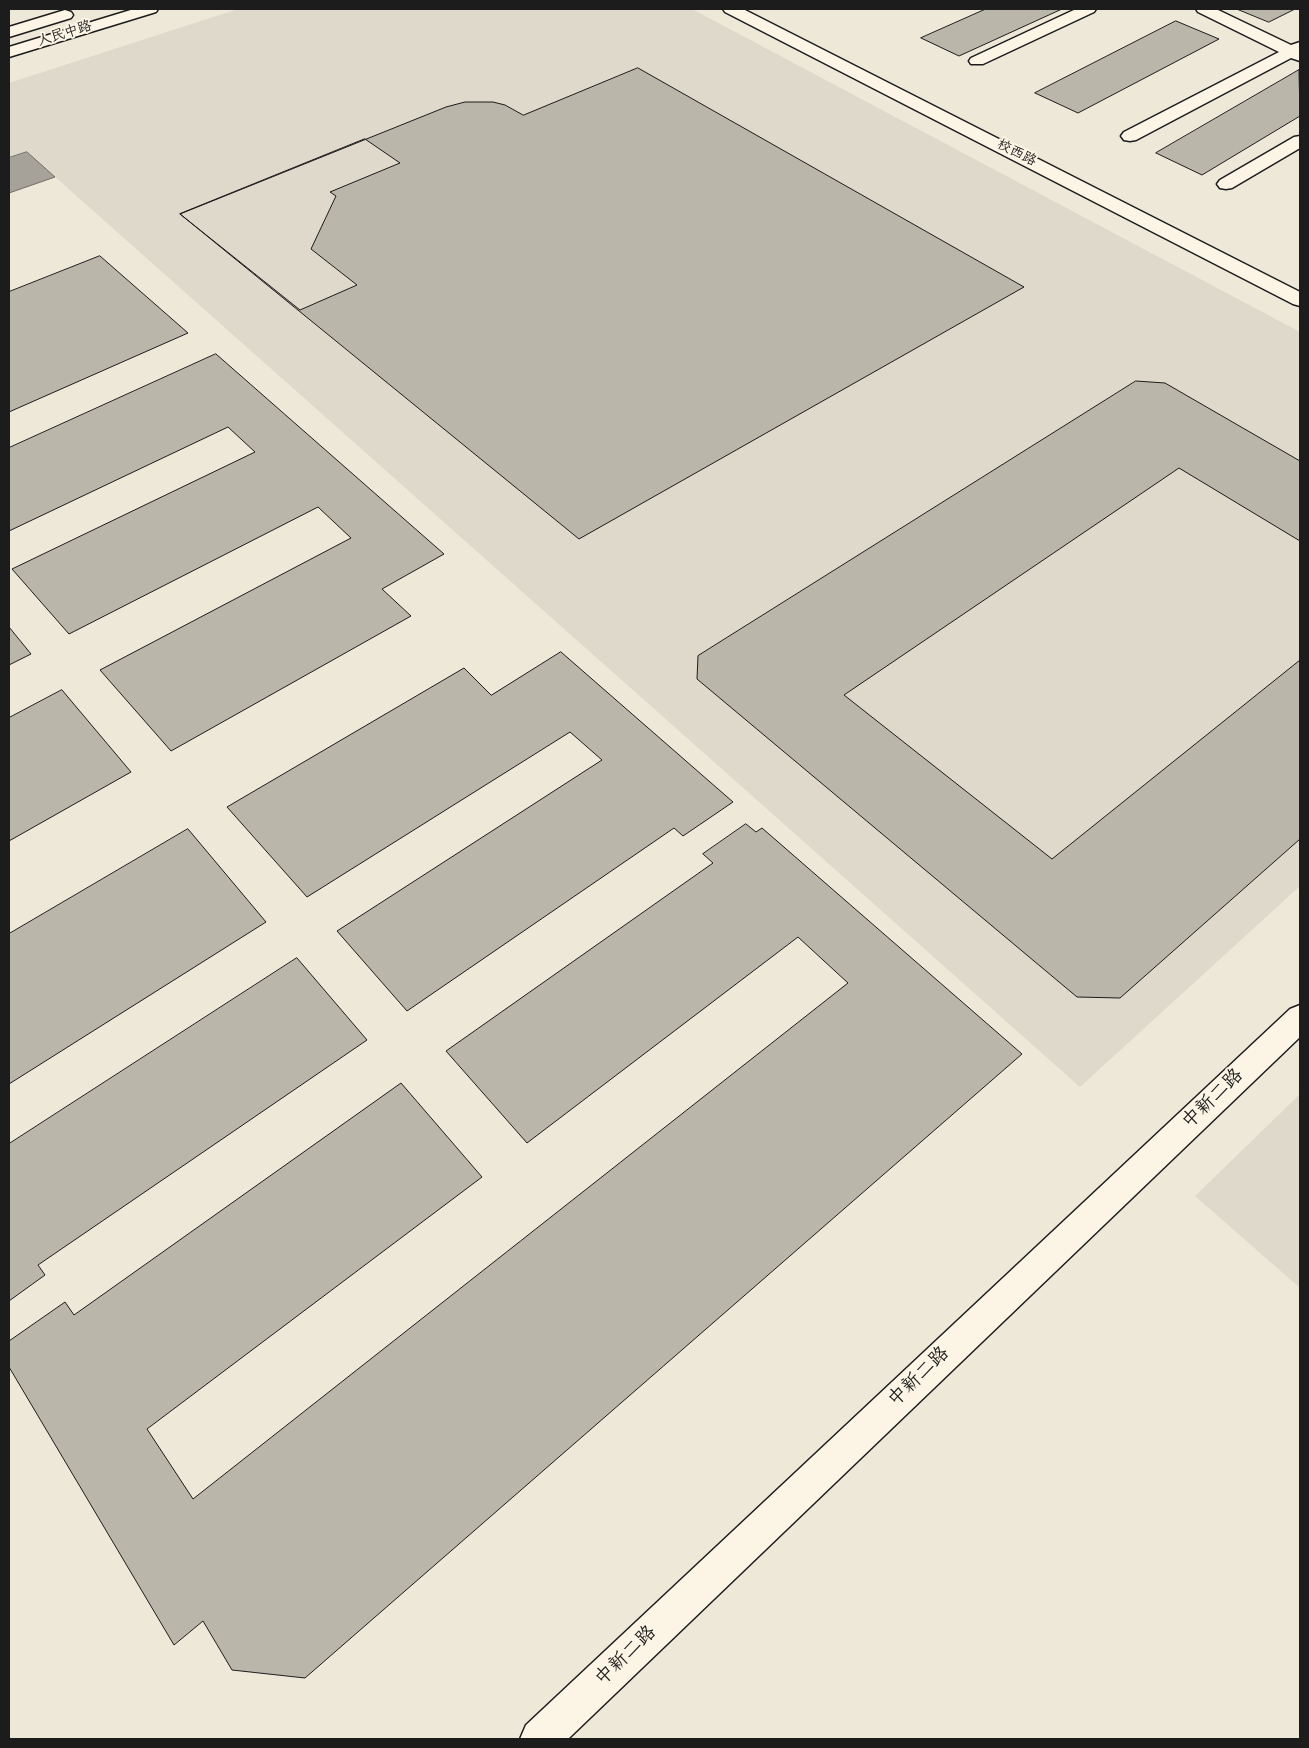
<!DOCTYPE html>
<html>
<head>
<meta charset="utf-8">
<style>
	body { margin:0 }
	#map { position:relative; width:1309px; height:1748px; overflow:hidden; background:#eee8d9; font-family:"Indie Flower",sans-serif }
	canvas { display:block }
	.frame { position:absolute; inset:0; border:10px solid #1c1c1c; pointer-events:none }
</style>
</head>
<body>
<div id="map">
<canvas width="1309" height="1748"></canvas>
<div class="frame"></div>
</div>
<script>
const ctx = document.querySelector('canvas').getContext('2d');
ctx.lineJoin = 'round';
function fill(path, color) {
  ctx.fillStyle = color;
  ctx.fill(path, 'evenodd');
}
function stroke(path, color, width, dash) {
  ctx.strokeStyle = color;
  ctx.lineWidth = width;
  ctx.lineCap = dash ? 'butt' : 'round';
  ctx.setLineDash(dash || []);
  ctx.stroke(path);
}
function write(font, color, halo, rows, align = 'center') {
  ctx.font = font + ' "Indie Flower","LXGW WenKai TC",sans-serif';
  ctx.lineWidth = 4;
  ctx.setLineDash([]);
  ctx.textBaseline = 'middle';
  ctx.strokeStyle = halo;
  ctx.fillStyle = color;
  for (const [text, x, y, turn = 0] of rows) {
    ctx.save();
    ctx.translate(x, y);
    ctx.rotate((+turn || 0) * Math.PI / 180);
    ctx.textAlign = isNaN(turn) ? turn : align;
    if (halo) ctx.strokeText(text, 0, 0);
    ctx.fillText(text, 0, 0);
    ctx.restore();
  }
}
fill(new Path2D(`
	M238 9H692L1300 332V886L1080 1087 27 152 9 158V83Z
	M1300 1094V1288L1195 1196Z`), '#ded9cb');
const water = new Path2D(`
	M27 152 55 177 9 193V158Z`);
fill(water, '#a7a299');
stroke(water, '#6f6c67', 1);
const building = new Path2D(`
	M986 9H1062L959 56 921 38Z
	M1237 9H1295L1269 22Z
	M1176 21 1219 39 1078 113 1035 93Z
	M638 68 1024 287 579 539 180 214 446 107 465 102H493L505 105 523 115Z
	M1299 70 1300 116 1202 175 1156 153Z
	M365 139 400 163 330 192 336 196 311 249 357 285 300 310 180 214Z
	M100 256 188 333 9 412V292Z
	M216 354 444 554 382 589 411 616 171 751 100 670 351 538 318 507 69 634 12 569 255 452 228 427 9 531V448Z
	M1136 381 1165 383 1300 461V541L1179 468 844 695 1052 859 1300 660V839L1120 998 1077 997 697 679 698 656Z
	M9 627 31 654 9 665Z
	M561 652 733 802 683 836 674 828 407 1011 337 931 602 760 570 732 307 897 227 807 464 668 491 695Z
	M62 690 131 772 9 841V718Z
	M746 824 756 832 762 828 1022 1054 305 1678 232 1670 203 1621 174 1645 9 1367V1341L65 1302 74 1315 401 1083 482 1177 147 1429 193 1499 848 983 798 937 527 1143 446 1051 713 863 703 854Z
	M188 829 266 922 9 1084V934Z
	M297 958 367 1040 38 1265 45 1275 9 1301V1144Z`);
fill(building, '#bab6aa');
stroke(building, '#1c1c1c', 1);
const minor = new Path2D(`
	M723 9H743L1300 292V306L1293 304 725 12Z
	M1076 9H1096L1094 12 983 64H971L969 61 971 58Z
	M1196 9H1216L1291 45 1300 42V61L1291 58 1136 140 1130 141 1124 140 1121 136 1124 132 1279 52 1198 12Z
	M1300 136V148L1232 188 1226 189 1220 188 1217 184 1220 180 1294 137Z
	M1300 1005V1037L568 1739H520L526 1725 1290 1009Z`);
const major = new Path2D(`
	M134 9H158L156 12 9 57V47Z
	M65 10 71 12 73 15 71 18 9 37V27Z`);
stroke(minor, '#1c1c1c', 3);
stroke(major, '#1c1c1c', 3);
fill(minor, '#fcf5e5');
fill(major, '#fcf5e5');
write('14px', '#1c1c1c', '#fcf5e5', [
	["人民中路",65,35,-17],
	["校西路",1016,154,27]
]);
write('19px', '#1c1c1c', '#fcf5e5', [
	["中新二路",1214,1100,-44],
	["中新二路",920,1378,-44],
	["中新二路",627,1657,-44]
]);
</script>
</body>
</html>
